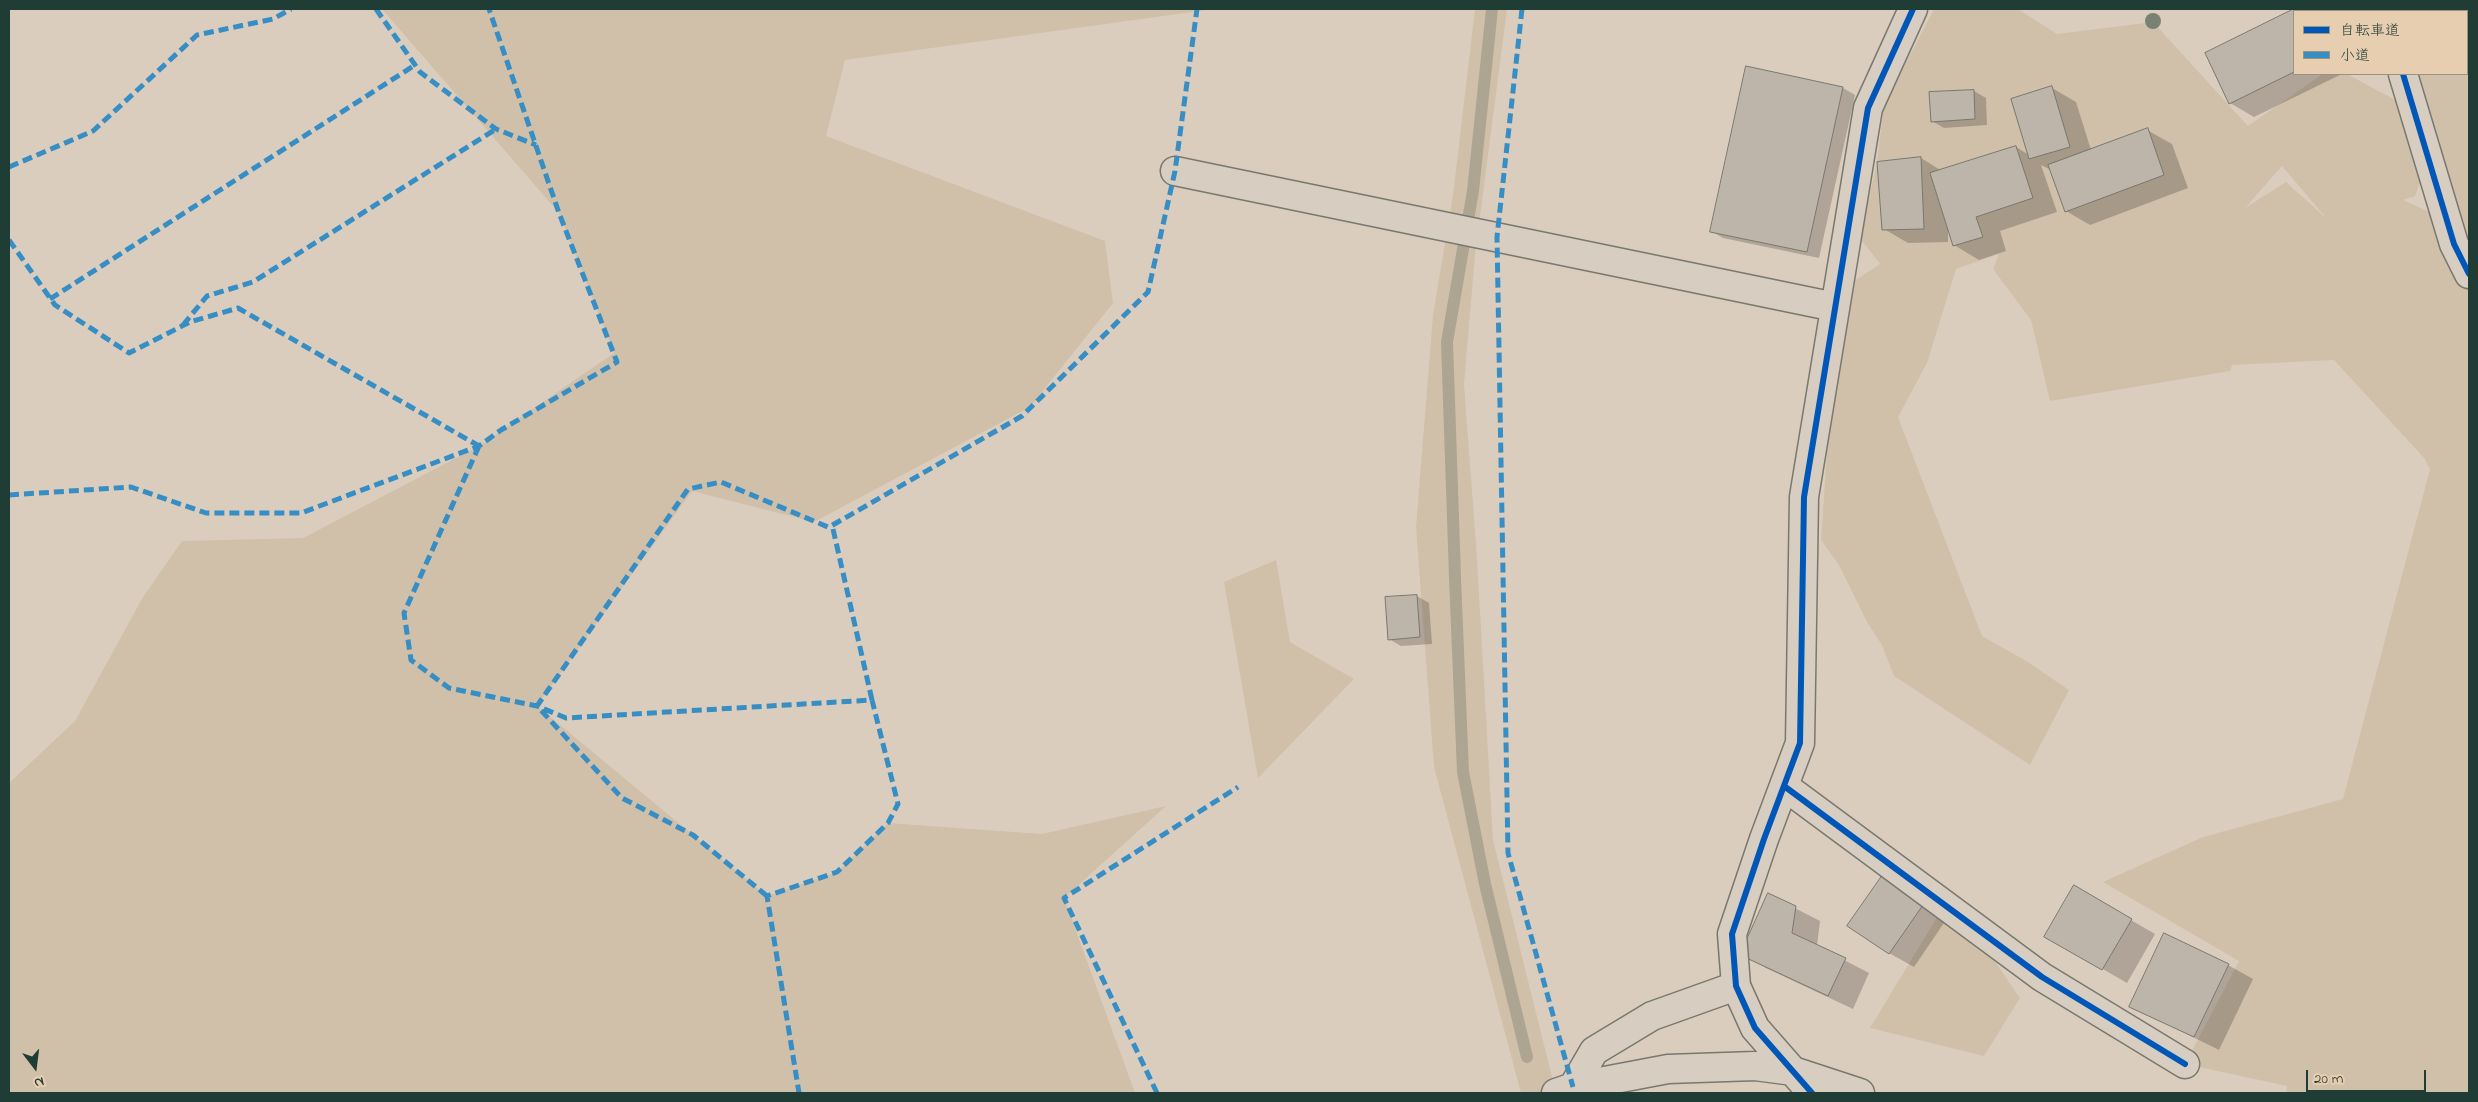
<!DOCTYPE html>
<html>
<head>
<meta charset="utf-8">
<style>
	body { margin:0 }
	#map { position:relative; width:2478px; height:1102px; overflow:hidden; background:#dbcdbd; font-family:"Indie Flower","Klee One",sans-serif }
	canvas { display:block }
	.frame { position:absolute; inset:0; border:10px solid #1f3d34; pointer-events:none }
	.legend { position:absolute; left:2293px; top:10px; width:175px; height:65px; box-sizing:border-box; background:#e8ceb0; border:1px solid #98947e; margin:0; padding:6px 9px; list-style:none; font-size:15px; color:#1f3d34 }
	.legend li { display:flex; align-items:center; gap:10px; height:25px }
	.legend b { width:25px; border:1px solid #98947e }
	.north { position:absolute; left:10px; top:1042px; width:50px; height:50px; -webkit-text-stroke:4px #e8ceb0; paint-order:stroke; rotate:165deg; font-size:14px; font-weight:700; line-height:20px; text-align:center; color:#1f3d34 }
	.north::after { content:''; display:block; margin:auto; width:18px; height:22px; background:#1f3d34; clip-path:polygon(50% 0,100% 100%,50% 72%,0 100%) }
	.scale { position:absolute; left:2306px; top:1070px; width:120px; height:22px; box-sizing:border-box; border:2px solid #1f3d34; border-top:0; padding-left:6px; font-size:15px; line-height:18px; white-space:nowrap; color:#1f3d34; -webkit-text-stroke:4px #e8ceb0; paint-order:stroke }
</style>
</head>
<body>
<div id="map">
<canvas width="2478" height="1102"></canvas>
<div class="frame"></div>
<ul class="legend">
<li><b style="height:6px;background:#0057b8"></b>自転車道</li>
<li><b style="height:6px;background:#378ec5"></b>小道</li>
</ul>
<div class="north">N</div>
<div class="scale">20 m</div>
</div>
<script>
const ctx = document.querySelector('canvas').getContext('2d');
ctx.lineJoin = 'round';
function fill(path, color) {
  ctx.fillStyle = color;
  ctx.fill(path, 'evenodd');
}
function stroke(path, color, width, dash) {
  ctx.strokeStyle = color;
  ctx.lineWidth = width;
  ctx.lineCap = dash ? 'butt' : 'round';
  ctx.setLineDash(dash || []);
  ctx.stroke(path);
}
fill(new Path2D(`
	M382 9H1214L845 60 826 136 1105 241 1113 303 1030 407 814 522 692 491 537 706 767 896 837 872 888 823 1042 834 1166 806 1064 898 1135 1093H9V783L75 721 143 597 182 541 303 538 479 446 614 353 559 213Z
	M1475 9H1507L1475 255 1464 384 1477 558 1493 840 1556 1093H1521L1434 767 1416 527 1433 315 1453 195Z
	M1934 9H2018L2057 34 2153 22 2248 126 2321 75 2347 74 2414 110 2421 180 2415 196 2403 200 2440 217 2469 281V1093H2286L2287 1086 2185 1064 2239 961 2103 882 2203 837 2343 799 2430 469 2424 458 2334 360 2232 365 2230 371 2050 401 2031 320 1993 269 1999 254 1956 269 1927 363 1898 417 1982 636 2028 662 2069 690 2030 765 1894 676 1882 645 1867 622 1839 565 1821 540 1831 391 1854 281 1880 264 1860 238 1877 162 1884 105ZM2282 166 2327 219 2286 182 2245 208Z
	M2357 9H2469V276L2404 74H2467V11H2359Z
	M1276 560 1290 642 1354 679 1258 778 1224 582Z
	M1942 909 1983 944 2020 998 1984 1056 1870 1028Z`), '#d0c0aa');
fill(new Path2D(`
	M2440 9H2469V47L2467 46V11H2439Z
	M2294 11V74H2342L2254 117 2230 103Z
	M1843 88 1855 95 1819 258 1723 238 1711 231Z
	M2052 88 2076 102 2091 150 2147 130 2172 144 2188 188 2090 225 2066 211 2051 170 2041 165 2057 212 2000 231 2006 251 1979 260 1954 245 1948 227V242L1908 243 1884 229 1878 163 1921 158 1942 171 2016 147 2029 155Z
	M1974 91 1986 98 1987 125 1944 128 1932 121Z
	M1417 596 1429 603 1432 644 1401 646 1389 639Z
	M2074 887 2155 934 2127 983 2046 936Z
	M1906 892 1946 920 1914 967 1889 953Z
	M1769 895 1820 921 1817 946 1869 973 1853 1009 1766 968 1741 954Z
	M2228 965 2253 979 2219 1050 2130 1006Z`), '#0003');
stroke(new Path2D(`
	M1492 9 1473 191 1447 342 1455 577 1463 772 1485 884 1527 1057`), '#ada592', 12);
const building = new Path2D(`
	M2294 9V72L2229 104 2205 53Z
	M2438 9H2469V47L2467 46V11H2437Z
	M1746 66 1843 87 1807 252 1710 232Z
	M2052 86 2070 147 2029 159 2011 99Z
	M1974 90 1975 119 1931 122 1929 92Z
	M2148 128 2164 175 2065 212 2048 165Z
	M2016 146 2033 198 1976 217 1983 237 1953 246 1930 173Z
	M1921 157 1924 229 1882 230 1877 162Z
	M1417 595 1420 637 1388 640 1385 597Z
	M1882 876 1923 905 1889 954 1847 926Z
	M2074 885 2132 919 2102 970 2044 937Z
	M1768 893 1796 906 1792 933 1846 958 1828 996 1740 955Z
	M2164 933 2229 964 2194 1037 2129 1007Z`);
fill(building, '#bdb5a9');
stroke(building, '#79786f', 1);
const minor = new Path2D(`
	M2338 9 2341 11
	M2467 58 2469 59
	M2403 74 2454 244 2469 274
	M1175 171 1835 307
	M1784 786 2042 977 2185 1064
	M1573 1087 1594 1051 1652 1016 1736 986
	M1556 1093 1573 1087 1668 1069 1755 1066 1793 1071 1860 1093
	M1812 1093 1755 1028 1736 986 1732 934 1764 839 1800 743 1804 497 1868 108 1913 9`);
stroke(minor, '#79786f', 31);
stroke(minor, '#d7cdc1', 28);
stroke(new Path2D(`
	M376 9 420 72 496 129 536 145
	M1522 9 1497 237 1508 853 1573 1087
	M9 167 93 131 197 35 273 19 291 9
	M9 240 55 305 129 353 190 322 238 308 479 446
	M50 299 415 65
	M183 325 207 296 253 282 496 129
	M479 446 404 613 411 660 449 688 537 706 566 718 872 700 898 804 888 823 837 872 767 896 799 1093
	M9 495 131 487 206 513H301L479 446 501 430 617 362 559 213 489 9
	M833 529 872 700
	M767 896 693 835 622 798 537 706 688 489 721 482 828 527 831 526 1022 416 1148 292 1175 171 1197 9
	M1157 1093 1064 898 1238 787`), '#378ec5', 5, [10, 5]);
stroke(new Path2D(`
	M2403 74 2454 244 2469 274
	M1784 786 2042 977 2185 1064
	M1812 1093 1755 1028 1736 986 1732 934 1764 839 1800 743 1804 497 1868 108 1913 9`), '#0057b8', 6);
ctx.fillStyle = '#788174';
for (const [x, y] of [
	[2153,21]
]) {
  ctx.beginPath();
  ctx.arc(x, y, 8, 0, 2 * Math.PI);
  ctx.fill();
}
</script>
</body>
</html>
